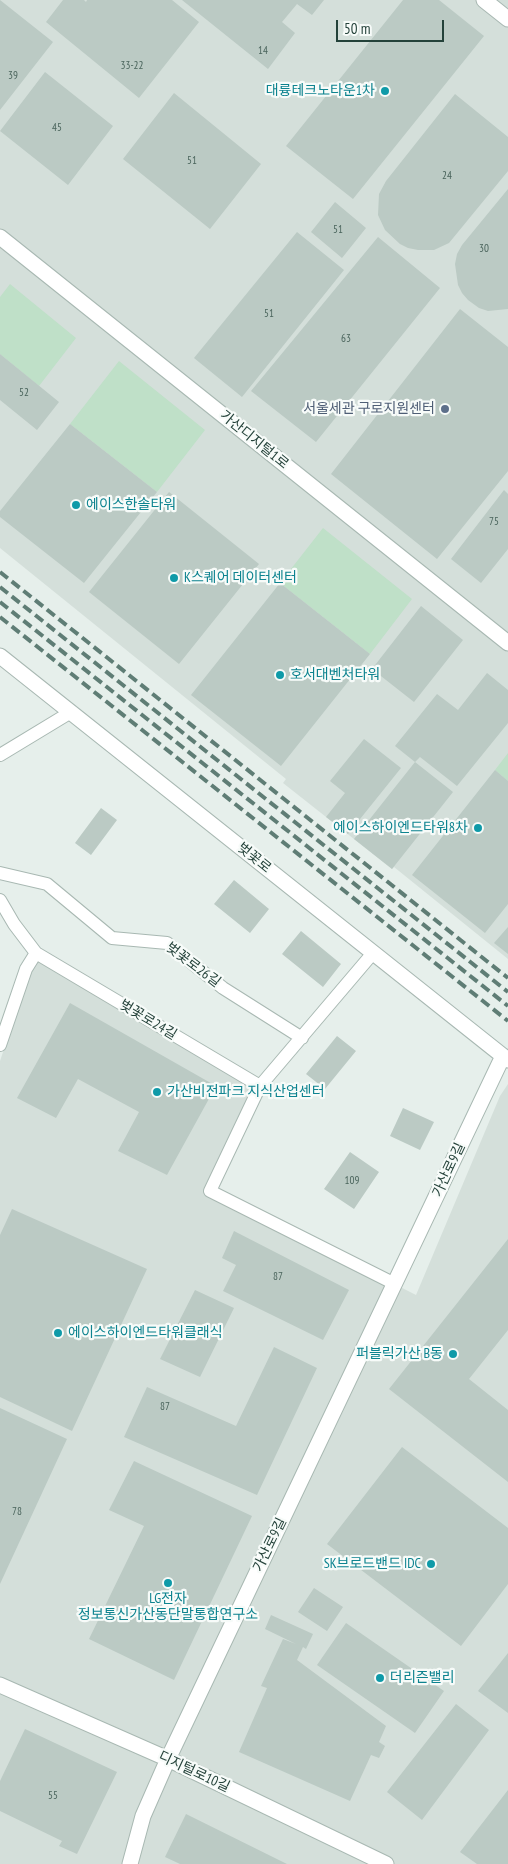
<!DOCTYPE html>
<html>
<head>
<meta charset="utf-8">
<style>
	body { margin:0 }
	#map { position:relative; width:508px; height:1864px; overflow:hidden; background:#e6efeb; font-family:"PT Sans Narrow",sans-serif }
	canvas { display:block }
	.scale { position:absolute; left:336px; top:20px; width:108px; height:22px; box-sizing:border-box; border:2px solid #24423a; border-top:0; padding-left:6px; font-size:15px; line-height:18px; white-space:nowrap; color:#24423a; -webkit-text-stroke:4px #f7fbf9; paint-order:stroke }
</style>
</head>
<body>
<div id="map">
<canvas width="508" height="1864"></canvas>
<div class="scale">50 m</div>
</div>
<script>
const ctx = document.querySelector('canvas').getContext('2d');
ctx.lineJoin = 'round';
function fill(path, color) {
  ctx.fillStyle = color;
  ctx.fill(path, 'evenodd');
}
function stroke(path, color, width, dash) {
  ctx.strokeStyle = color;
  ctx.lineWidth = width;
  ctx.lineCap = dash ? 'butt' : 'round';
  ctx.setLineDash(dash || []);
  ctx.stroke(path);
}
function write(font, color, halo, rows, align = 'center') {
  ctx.font = font + ' "PT Sans Narrow","Noto Sans KR",sans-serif';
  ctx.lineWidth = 4.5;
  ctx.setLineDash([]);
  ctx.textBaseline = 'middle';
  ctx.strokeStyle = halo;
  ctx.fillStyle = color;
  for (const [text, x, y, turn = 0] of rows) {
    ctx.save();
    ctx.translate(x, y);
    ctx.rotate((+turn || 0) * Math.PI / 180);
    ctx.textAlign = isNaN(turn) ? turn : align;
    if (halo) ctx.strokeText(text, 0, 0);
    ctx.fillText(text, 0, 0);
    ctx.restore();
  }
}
fill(new Path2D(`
	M0 0H508V959L394 867 392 869 283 783 286 779 0 548Z
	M36 953 260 1086 211 1191 416 1295 500 1096 508 1084V1864H0V1061Z`), '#d4dfda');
fill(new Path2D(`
	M10 284 76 338 39 386 0 354V297Z
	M119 361 205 430 157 492 70 424Z
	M323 528 412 599 370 654 280 583Z
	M508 753V781L495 770Z`), '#bfe0c8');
fill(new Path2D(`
	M0 0 53 42 0 110Z
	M63 0H84L86 2 87 0H172L199 22 139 98 46 22Z
	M182 0H324L312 15 297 4 282 22 295 33 268 69Z
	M403 0H439L484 36 353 199 286 146Z
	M45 72 113 126 68 185 0 131Z
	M174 93 261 164 210 229 123 159Z
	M455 94 508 137V171L449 243 434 250H418L408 248 400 244 385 230 378 215 379 194 386 181Z
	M508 189V309L488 311 479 308 468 300 462 293 458 285 455 264 457 254 462 245Z
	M335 202 366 228 342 258 311 232Z
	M297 232 344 270 242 397 194 358Z
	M378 237 440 288 316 442 251 391Z
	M460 309 508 347V471L437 559 331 474Z
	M0 354 59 402 37 430 0 400Z
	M70 424 157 492 84 583 0 517V511Z
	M504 490 508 494V549L481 583 451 559Z
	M169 492 259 564 179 664 89 592Z
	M280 583 370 654 281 766 191 695Z
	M421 606 463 640 414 702 372 669Z
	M487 673 508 690V723L457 786 420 757 415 762 395 746 437 694 458 710Z
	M364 739 401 768 348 834 326 817 345 793 330 781Z
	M415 762 453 792 392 869 354 839Z
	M495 770 508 781V904L485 933 412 875Z
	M101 808 117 820 91 855 75 843Z
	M234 880 269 909 250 933 214 904Z
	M508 927V954L494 943Z
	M301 931 341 964 323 987 282 954Z
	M70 1003 216 1086 167 1175 118 1151 139 1112 78 1079 56 1118 17 1098Z
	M337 1036 356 1051 325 1089 306 1074Z
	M403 1108 434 1122 420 1150 390 1136Z
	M350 1152 379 1172 354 1209 324 1189Z
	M12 1209 147 1269 72 1431 0 1397V1235Z
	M234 1231 349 1290 323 1340 223 1291 236 1265 222 1258Z
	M508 1239V1330L469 1379 508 1410V1482L389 1389Z
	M195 1290 234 1308 200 1377 160 1359Z
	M274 1347 317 1368 257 1495 124 1437 147 1387 236 1426Z
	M0 1408 67 1439 0 1584Z
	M402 1447 508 1528V1584L461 1646 327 1544Z
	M134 1461 252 1516 174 1680 89 1639 144 1526 109 1510Z
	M314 1588 343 1607 327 1631 298 1612Z
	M271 1615 313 1634 306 1649 303 1647 297 1660 386 1726 379 1742 385 1746 379 1758 371 1755 350 1801 239 1752 267 1688 261 1686 283 1639 296 1644 265 1629Z
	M346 1623 444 1691 415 1733 317 1665Z
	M508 1653V1713L478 1691Z
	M456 1704 489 1730 422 1820 387 1792Z
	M25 1729 117 1772 77 1854 59 1846 62 1841 0 1811V1781Z
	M508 1790V1864H477L460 1852Z
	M186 1814 287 1864H180L165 1857Z`), '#bbcac4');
const minor = new Path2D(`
	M0 755 71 712
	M0 873 47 884 112 938 167 943 223 988 302 1038
	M0 900 14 924 36 953 260 1086
	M373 953 260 1086 210 1191 395 1284
	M0 1045 26 969 36 953`);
const tertiary = new Path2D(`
	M484 0 508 19
	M0 237 508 643
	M0 656 508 1060
	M0 1685 168 1759 386 1864
	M130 1864 143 1816 168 1759 503 1056`);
stroke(minor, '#a8b8b2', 14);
stroke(tertiary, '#a8b8b2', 17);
stroke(minor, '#fff', 12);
stroke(tertiary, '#fff', 15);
stroke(new Path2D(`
	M0 572 508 978
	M0 587 508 992
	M0 602 508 1006
	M0 617 508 1021`), '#5f7d75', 4, [10, 5]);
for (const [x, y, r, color] of [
	[385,91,5,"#0f9aa8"],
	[445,409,5,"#5c6f8a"],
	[76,505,5,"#0f9aa8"],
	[174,578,5,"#0f9aa8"],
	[280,675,5,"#0f9aa8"],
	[478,828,5,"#0f9aa8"],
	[157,1092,5,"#0f9aa8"],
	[58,1333,5,"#0f9aa8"],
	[453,1354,5,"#0f9aa8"],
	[431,1564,5,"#0f9aa8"],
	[168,1583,5,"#0f9aa8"],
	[380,1678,5,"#0f9aa8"]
]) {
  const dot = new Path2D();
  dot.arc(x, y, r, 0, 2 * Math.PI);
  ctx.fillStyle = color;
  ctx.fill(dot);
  stroke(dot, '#f7fbf9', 2);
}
write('11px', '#4a645c', null, [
	["14",263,51],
	["33-22",132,66],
	["39",13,76],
	["45",57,128],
	["51",192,161],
	["24",447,176],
	["51",338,230],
	["30",484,249],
	["51",269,314],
	["63",346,339],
	["52",24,393],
	["75",494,522],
	["109",352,1181],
	["87",278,1277],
	["87",165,1407],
	["78",17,1512],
	["55",53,1796]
]);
write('14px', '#0d838f', '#f7fbf9', [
	["대륭테크노타운1차",375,91,"right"],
	["에이스한솔타워",86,505],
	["K스퀘어 데이터센터",184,578],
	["호서대벤처타워",290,675],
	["에이스하이엔드타워8차",468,828,"right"],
	["가산비전파크 지식산업센터",167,1092],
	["에이스하이엔드타워클래식",68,1333],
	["퍼블릭가산 B동",443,1354,"right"],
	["SK브로드밴드 IDC",421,1564,"right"],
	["LG전자",168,1599,"center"],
	["정보통신가산동단말통합연구소",168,1615,"center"],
	["더리즌밸리",390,1678]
], 'left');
write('14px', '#4e5e75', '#f7fbf9', [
	["서울세관 구로지원센터",435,409]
], 'right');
write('14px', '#24423a', '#f7fbf9', [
	["가산디지털1로",254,440,39],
	["벚꽃로",254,858,39],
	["벚꽃로26길",193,965,37],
	["벚꽃로24길",148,1020,31],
	["가산로9길",449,1170,-65],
	["가산로9길",270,1545,-64],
	["디지털로10길",194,1772,25]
]);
</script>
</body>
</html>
